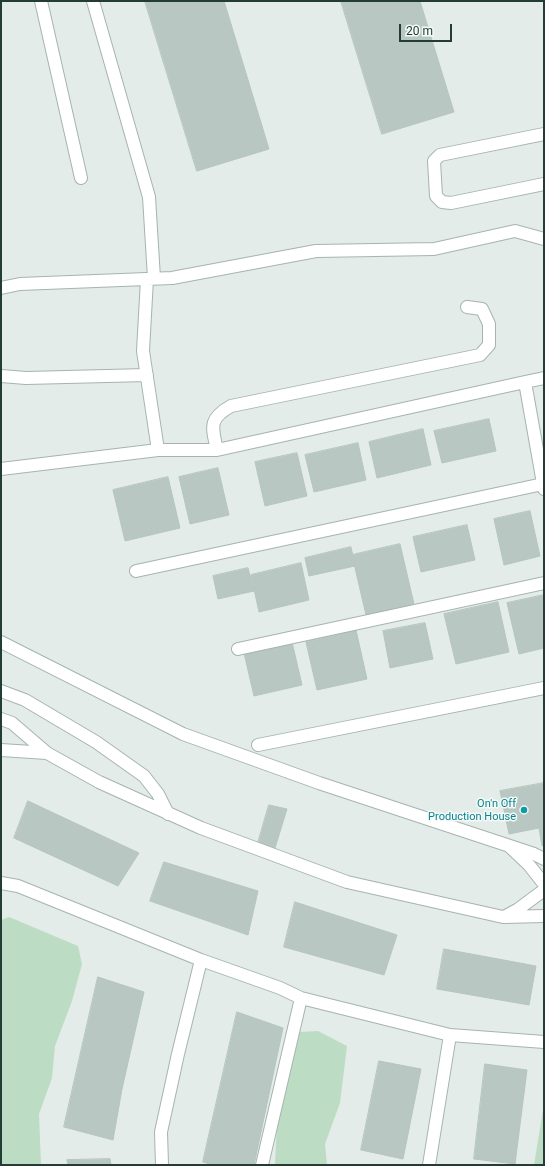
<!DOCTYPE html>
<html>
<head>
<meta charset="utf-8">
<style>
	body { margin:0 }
	#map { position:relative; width:545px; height:1166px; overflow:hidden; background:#e3ece8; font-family:Roboto,sans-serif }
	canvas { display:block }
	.frame { position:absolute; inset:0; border:2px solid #233d35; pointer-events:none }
	.scale { position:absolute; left:399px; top:24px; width:53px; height:18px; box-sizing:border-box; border:2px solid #233d35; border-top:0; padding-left:5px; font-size:12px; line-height:14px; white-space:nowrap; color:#233d35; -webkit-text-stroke:3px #f3f9f6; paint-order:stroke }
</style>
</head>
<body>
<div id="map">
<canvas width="545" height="1166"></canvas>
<div class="frame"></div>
<div class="scale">20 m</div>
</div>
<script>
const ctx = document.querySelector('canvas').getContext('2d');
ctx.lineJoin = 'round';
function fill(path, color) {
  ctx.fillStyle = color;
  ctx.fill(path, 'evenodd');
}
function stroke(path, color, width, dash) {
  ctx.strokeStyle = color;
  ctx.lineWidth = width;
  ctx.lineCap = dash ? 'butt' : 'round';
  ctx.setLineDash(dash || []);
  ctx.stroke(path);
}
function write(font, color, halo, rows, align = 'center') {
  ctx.font = font + ' Roboto,sans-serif';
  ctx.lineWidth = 3;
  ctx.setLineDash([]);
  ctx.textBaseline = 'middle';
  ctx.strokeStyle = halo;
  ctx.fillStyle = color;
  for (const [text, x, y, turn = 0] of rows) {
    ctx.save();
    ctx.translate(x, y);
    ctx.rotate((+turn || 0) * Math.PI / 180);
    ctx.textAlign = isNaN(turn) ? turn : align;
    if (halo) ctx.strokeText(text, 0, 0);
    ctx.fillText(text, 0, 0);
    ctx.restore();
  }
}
fill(new Path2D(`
	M9 917 78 946 82 964 72 1001 55 1046 52 1078 39 1114 41 1165H1V920Z
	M318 1031 347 1046 340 1103 325 1144 327 1165H275L277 1122 299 1032Z
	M544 1104V1165H534Z`), '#bcddc4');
const building = new Path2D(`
	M145 1H224L269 149 197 171Z
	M341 1H420L454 112 382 134Z
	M489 419 496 451 442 463 434 431Z
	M423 429 431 465 377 478 369 442Z
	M358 443 366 480 314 492 305 455Z
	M297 453 307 496 265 506 255 462Z
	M218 468 229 515 190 524 179 477Z
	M168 477 180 528 125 541 113 490Z
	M530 511 540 556 504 565 494 519Z
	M467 525 475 560 421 572 413 537Z
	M400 544 414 604 366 615 352 555Z
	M351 547 355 566 309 576 305 558Z
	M301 563 309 600 259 612 251 575Z
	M248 568 254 591 218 599 213 576Z
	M544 595V648L519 654 507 603Z
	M498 602 509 652 456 664 444 614Z
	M425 623 433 659 390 668 383 631Z
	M356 630 367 679 317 690 306 642Z
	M292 642 302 685 254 696 244 653Z
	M544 783V845L542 846 539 828 509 834 500 791Z
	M28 801 139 853 118 886 14 838Z
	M269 805 287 809 275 848 258 843Z
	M164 862 258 891 248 935 150 901Z
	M295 902 397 935 384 975 284 947Z
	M444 949 536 966 529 1005 437 989Z
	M98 977 144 992 122 1089 113 1140 64 1127Z
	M237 1012 283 1028 254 1165H213L203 1162Z
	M379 1061 421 1069 403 1159 361 1150Z
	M485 1064 527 1070 515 1164 474 1159Z
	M110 1159 111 1165H68L67 1160Z`);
fill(building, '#b8c7c1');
stroke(building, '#b5c6be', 1);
const minor = new Path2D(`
	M41 1 81 178
	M93 1 149 197 154 278
	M544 134 440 155 434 161 436 196 442 202 451 203 544 184
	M147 279 143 351 158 450
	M1 288 20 284 172 278 316 251 434 249 515 231 544 239
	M1 376 26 378 147 375
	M525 382 544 378
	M217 450C212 427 208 419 231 406L480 355 489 345V324L482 309 467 307
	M1 469 158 450H217L525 382 544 489
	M136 571 543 484
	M1 642 183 734 319 783 534 854 544 859
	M238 649 544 583
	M1 691 25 700 96 742 144 776 158 794 168 814
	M1 719 12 723 47 753 99 782 201 828 347 882 503 917 544 916
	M258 745 544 688
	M1 750 47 753
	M511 848 529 865 544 884
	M1 883 18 886 201 960 280 988 301 998 450 1035 544 1042
	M506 916 517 910 544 890
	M162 1165 161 1132 178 1054 201 960
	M262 1165 301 998
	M429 1165 450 1035`);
stroke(minor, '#a6b4af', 14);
stroke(minor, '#fff', 12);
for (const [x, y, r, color] of [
	[524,810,4,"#0f9aa8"]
]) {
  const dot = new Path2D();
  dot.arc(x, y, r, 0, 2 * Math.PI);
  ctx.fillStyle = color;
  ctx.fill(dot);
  stroke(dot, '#f3f9f6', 1.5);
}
write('11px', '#0d838f', '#f3f9f6', [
	["On'n Off",516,804],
	["Production House",516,817]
], 'right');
</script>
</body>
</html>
